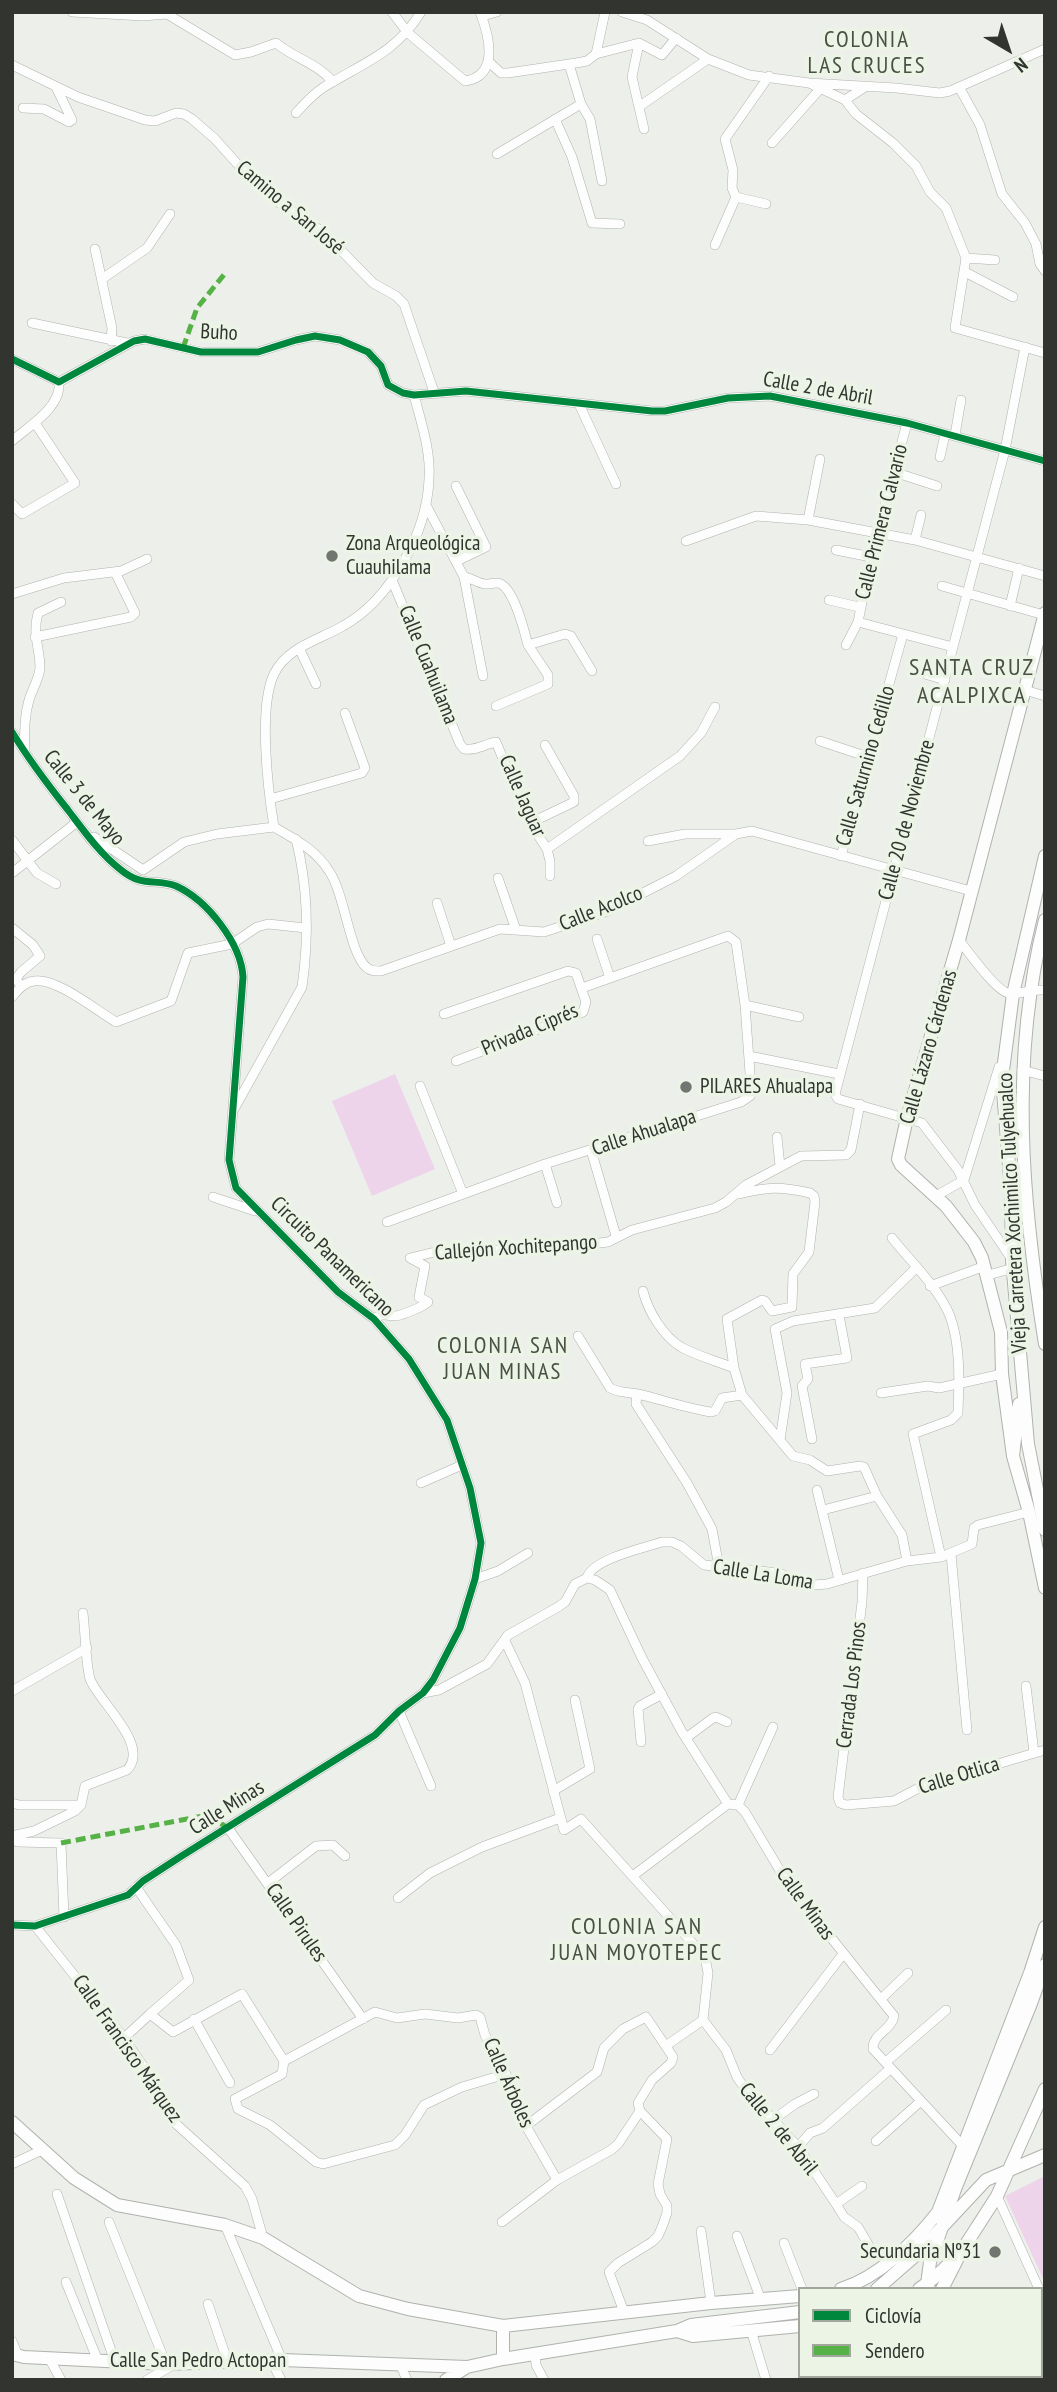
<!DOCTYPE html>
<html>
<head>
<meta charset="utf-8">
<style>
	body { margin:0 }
	#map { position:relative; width:1057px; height:2392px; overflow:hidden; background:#edf0ea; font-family:"PT Sans Narrow",sans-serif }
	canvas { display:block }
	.frame { position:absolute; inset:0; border:14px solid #31342f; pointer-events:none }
	.legend { position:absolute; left:798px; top:2287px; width:245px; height:91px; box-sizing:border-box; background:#ecf4e6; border:2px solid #a1a79d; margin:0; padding:9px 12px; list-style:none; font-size:21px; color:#31342f }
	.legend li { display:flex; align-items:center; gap:14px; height:35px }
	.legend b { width:35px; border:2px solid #a1a79d }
	.north { position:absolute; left:973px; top:14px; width:70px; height:70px; -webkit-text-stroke:5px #ecf4e6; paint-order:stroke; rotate:141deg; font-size:19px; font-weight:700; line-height:28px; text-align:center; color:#31342f }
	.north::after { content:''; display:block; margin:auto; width:24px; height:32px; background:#31342f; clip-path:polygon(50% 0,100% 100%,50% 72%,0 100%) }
</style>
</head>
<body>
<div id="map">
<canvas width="1057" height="2392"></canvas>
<div class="frame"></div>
<ul class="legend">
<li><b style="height:9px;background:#00873e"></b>Ciclovía</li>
<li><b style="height:9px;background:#56b246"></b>Sendero</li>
</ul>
<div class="north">N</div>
</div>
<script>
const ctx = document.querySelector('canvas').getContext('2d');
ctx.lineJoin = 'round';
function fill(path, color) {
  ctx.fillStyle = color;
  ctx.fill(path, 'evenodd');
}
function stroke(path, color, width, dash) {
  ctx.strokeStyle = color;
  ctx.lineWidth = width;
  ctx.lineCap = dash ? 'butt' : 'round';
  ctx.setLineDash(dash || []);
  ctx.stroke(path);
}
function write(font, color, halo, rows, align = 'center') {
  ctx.font = font + ' "PT Sans Narrow",sans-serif';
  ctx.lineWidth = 7;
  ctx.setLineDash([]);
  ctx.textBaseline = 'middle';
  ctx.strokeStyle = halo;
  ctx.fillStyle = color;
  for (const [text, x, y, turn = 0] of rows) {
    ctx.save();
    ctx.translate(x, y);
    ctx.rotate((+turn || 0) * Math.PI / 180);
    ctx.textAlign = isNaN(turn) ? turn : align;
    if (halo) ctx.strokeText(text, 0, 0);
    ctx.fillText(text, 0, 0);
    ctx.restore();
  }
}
fill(new Path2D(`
	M395 1074 435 1169 372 1196 332 1101Z
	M1045 2176V2283L1005 2196Z`), '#eed4eb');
const street = new Path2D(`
	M72 12 143 16 167 14 235 55 251 52 276 43C294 58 317 63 333 82
	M392 12 408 33 465 81C500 76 489 35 480 12
	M622 12 647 20 708 59 749 75 809 83 896 88 940 93 950 91 1045 49
	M482 16 497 12
	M639 43 632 77 644 129
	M596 54 605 12
	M489 62 501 73H508L576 63 587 61 596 54 639 43 662 55 676 38
	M569 64 581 104 590 119 602 181
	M12 65 78 97 145 120 155 121 176 113 184 114 192 119 215 139 241 168 275 200 323 232 373 283 396 296 404 304 434 392
	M809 83 845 100 856 114 893 143 916 166 930 192 946 208 966 258 955 328 1045 353
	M959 87 980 125 1002 194 1025 223 1036 244 1040 264 1045 271
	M845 100 865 87
	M640 106 708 59
	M23 108 44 109 69 122 72 120 56 87
	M296 113C304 104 313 94 324 87 363 63 396 53 421 12
	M555 119 572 157 592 223 620 224
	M772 143 820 89
	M497 154 581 104
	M736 197 732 188 733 170 725 139 769 76
	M715 245 736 197 766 204
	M95 249 112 328 111 341
	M966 258 995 260
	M965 272 1013 297
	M102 279 147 248 170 214
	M32 323 127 343
	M12 359 59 382 134 341 145 339 201 352H258L296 340 315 336 340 340 368 352 381 366 388 385 403 393 414 395 466 391 652 411H665L728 398 770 396 907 423 1045 461
	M579 404 616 484
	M955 435 961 400
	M12 441C29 426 62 407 59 382
	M940 457 945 434
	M894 472 937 486
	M456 486 486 547 457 561
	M12 504 22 514 75 483 35 423
	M426 505 464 577 483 676
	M808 520 820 459
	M915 540 921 515
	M686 541 756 516 808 520 915 540 1045 576
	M836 550 871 557
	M464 577C472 578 477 583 485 584 490 585 496 581 501 584 515 592 524 630 528 645L565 634 571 636 592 671
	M392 580 460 744 464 749C476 751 485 744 496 742L530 823 547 849 550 861V876
	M942 586 1044 615
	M12 594 64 578 121 571 147 559
	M829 600 859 607
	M1010 606 1019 568
	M858 622 953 647
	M35 637 131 617 135 613 115 572
	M846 645 858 622 871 557 907 423
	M299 648 316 684
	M925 674 945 680
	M1025 690 1045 696
	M496 706 548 684V675L528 645
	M12 732C29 760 48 785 68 810 84 831 100 854 121 870 143 888 155 878 176 886 207 900 241 943 243 977L229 1160 236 1188 338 1292 374 1319 409 1359 447 1420 470 1488 481 1543 475 1579 460 1628 433 1680 423 1693 399 1711 375 1735 180 1857 143 1881 128 1895 35 1926 12 1925
	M820 741 868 757
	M25 750C24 733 24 717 29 700 32 690 39 679 40 668 40 648 32 635 38 613L61 602
	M270 799 362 773 365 768 345 713
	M530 823 574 802V796L545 745
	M274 827C295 839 316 850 329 871 345 894 349 951 366 967 370 971 375 971 381 971L500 929 544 932 608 911 676 876 736 834 752 831 971 891
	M274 827C268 790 258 707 274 674 287 647 319 640 343 626 390 600 427 533 429 479 431 451 421 422 414 395
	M94 837 143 870 184 842 217 834 274 827
	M12 840 37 873 56 884
	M648 841 685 834H734
	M547 849 680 756 701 733 715 707
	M841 856 903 634
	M12 873 77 822
	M498 878 516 930
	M437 903 451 946
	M12 928 33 945 40 956 21 972 16 979 21 986
	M597 939 610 978
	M959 940C969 952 998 995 1012 994 1025 993 1030 989 1045 990
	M12 997C18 990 24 982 34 981 56 977 97 1011 116 1022L171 1001 188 953 232 944 257 927 268 924 306 928
	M745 1005 799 1017
	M444 1014 568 971 576 973 586 1002 583 1012 456 1061
	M749 1056 839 1074
	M1022 1070 1045 1076
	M420 1086 463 1194
	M234 1109 302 987C309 938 308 887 296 839
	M777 1137 780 1166
	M591 1150 616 1236
	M545 1164 557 1203
	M738 1194C769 1187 779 1186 810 1193L814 1196 815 1202 809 1252 793 1274 792 1307 772 1311 765 1301 762 1300 727 1319 734 1368 742 1395 793 1456 810 1460 827 1471 860 1466 864 1467 877 1496 902 1535 907 1561
	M936 1196 964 1180 999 1067
	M213 1197 255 1211
	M387 1222 545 1164 741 1102 750 1096 751 1087 745 1005 736 942 728 936 582 988
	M892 1238C911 1262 938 1287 950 1316 961 1347 959 1381 958 1413L951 1420 913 1434 941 1557
	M1011 1258 975 1205 958 1170 922 1123 838 1099 835 1094 1005 450 1025 347
	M988 1275 1014 1268
	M930 1286 985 1266
	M643 1291C648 1311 663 1336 681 1347 697 1356 717 1361 734 1368
	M374 1319C383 1312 385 1316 396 1316 402 1315 423 1307 428 1302L419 1297 425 1266 410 1258 443 1250 533 1251 608 1242 632 1230 715 1208 726 1202 746 1185 801 1156 846 1155 851 1150 860 1104
	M578 1336 610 1388C619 1393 629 1392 638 1394 663 1400 686 1408 711 1412L715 1411 722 1398 742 1395
	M881 1393 928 1386 939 1388 1002 1374
	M637 1394 636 1404 687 1483 712 1529 719 1567
	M812 1439 802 1386 808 1379 805 1364 847 1358 839 1315
	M780 1440 787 1393 775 1329 793 1321 875 1308 916 1268
	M421 1483 462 1465
	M817 1490 839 1580
	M823 1510 877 1496
	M951 1554 967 1730
	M863 1573 862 1602 838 1797 840 1803 846 1805 894 1801 934 1780 967 1773 1045 1750
	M587 1578 595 1580 610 1590 642 1658 682 1732 728 1804 738 1805 745 1812 788 1884 894 2016C892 2030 872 2034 873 2049L962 2145
	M475 1579 498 1571 528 1553
	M505 1641 525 1683 564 1830 581 1819 705 1957 708 1973 703 2020 726 2050 737 2077 743 2086 798 2147 836 2204 862 2186
	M1026 1686 1034 1753
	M12 1691 87 1648
	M423 1693 439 1690 487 1664 508 1635 558 1607 565 1602 575 1584 587 1578C592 1559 644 1548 662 1542H672L681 1546 704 1565 778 1573 814 1585 827 1584 907 1561 941 1557 972 1544 974 1528 978 1525 1029 1512
	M399 1711 431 1786
	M686 1738 713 1718 716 1717 727 1722
	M641 1742 638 1709 640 1706 662 1694
	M553 1791 590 1769 575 1700
	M12 1803 19 1805H81
	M738 1805 773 1727
	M228 1828 363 2019
	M634 1875 728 1804
	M268 1883 316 1846 333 1845 345 1856
	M136 1887 176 1945 189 1980 150 2014
	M398 1898 430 1873 482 1847 560 1818
	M64 1917 61 1843 17 1842 13 1839 16 1835 34 1831 75 1811 81 1805 85 1786 127 1770C151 1745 98 1701 90 1679 86 1665 85 1630 83 1613
	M35 1926 124 2038 156 2085 175 2123 245 2186 252 2199 263 2238
	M881 1999 908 1973
	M194 2019 230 2083
	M124 2038 150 2014 173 2032 242 1994 284 2061
	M667 2045 703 2020
	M770 2050 843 1954
	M284 2061 282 2074 235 2099 238 2109 270 2125 316 2162 323 2164 395 2145 405 2135 424 2105 462 2087 506 2074
	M284 2061 375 2012 397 2018 425 2014 458 2018 476 2015 480 2017 485 2035 506 2074 526 2126 557 2180
	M886 2062 946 2010
	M773 2120 795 2104 814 2094
	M526 2126 597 2072 604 2048 623 2029 646 2017 673 2057 671 2063 652 2080 638 2103 640 2111 667 2139 658 2184 660 2194 667 2206V2213L662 2227 658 2236 652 2242 618 2263 609 2272 624 2312
	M876 2141 921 2101
	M798 2147 810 2133 823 2128 890 2069
	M12 2164 42 2150
	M57 2194 115 2362
	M997 2196 1039 2289
	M836 2204 844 2217 858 2227 869 2246
	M109 2222 166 2364
	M502 2222 557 2180 611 2150 618 2144 640 2111
	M225 2225 282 2360
	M701 2231 711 2303
	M737 2236 761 2300
	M784 2243 802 2289
	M66 2282 98 2361
	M1041 2294 1045 2302
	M208 2304 228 2363
	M751 2330 766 2380
	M12 2341 18 2356
	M535 2353 536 2365 544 2380
	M49 2358 61 2380
	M271 2360 281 2380
	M401 2366 407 2380
	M906 2376 908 2380
	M147 2380 173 2365`);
const secondary = new Path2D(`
	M1045 856 1013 994 1002 1078 1011 1191 1012 1260 1028 1444 1045 1530
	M1045 920C1009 1060 1022 1203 1045 1344
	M1019 1404 1013 1456 1029 1512 1045 1588
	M1013 1456 1002 1374 1001 1332 982 1258 974 1242 946 1206 901 1165 898 1159 907 1118 959 940 1045 613
	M12 2122 74 2178 117 2205 225 2225 263 2238 359 2296 408 2309 503 2326 711 2303 800 2296
	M841 2289C879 2277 914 2243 938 2212L1030 1973 1045 1927
	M877 2289 916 2255 986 2180 1045 2155
	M919 2289 934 2278 953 2260
	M929 2289 927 2284 930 2262 955 2189 1030 2006 1045 1965
	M942 2289 961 2252 997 2196 1045 2089
	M677 2331 693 2336 800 2326
	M12 2354 24 2357 166 2364 282 2360 467 2367
	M503 2359V2326
	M446 2380 467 2367 503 2359 677 2331 691 2325 800 2312
	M877 2380 880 2376`);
stroke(street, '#afb2ad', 10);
stroke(secondary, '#afb2ad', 14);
stroke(street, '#fcfdfc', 9);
stroke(secondary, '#fcfdfc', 12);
stroke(new Path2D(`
	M183 348 197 308 227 271
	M61 1843 208 1815 228 1828`), '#56b246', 5, [10, 5]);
stroke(new Path2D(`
	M12 359 59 382 134 341 145 339 201 352H258L296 340 315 336 340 340 368 352 381 366 388 385 403 393 414 395 466 391 652 411H665L728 398 770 396 907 423 1045 461
	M12 732C29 760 48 785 68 810 84 831 100 854 121 870 143 888 155 878 176 886 207 900 241 943 243 977L229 1160 236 1188 338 1292 374 1319 409 1359 447 1420 470 1488 481 1543 475 1579 460 1628 433 1680 423 1693 399 1711 375 1735 180 1857 143 1881 128 1895 35 1926 12 1925`), '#00873e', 7);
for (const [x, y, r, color] of [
	[332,556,7,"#737670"],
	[686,1087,7,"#737670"],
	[995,2252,7,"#737670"]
]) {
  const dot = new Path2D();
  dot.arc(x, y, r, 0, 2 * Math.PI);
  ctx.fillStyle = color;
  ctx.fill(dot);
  stroke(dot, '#ecf4e6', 2.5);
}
write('21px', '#31342f', '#ecf4e6', [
	["Camino a San José",290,208,40],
	["Buho",219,333,3],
	["Calle 2 de Abril",818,389,10],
	["Calle Primera Calvario",882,522,-76],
	["Calle Cuahuilama",428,665,68],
	["Calle Saturnino Cedillo",866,766,-74],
	["Calle Jaguar",522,796,66],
	["Calle 3 de Mayo",84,798,51],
	["Calle 20 de Noviembre",907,820,-75],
	["Calle Acolco",601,909,-22],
	["Privada Ciprés",530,1030,-23],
	["Calle Lázaro Cárdenas",929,1047,-74],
	["Calle Ahualapa",644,1133,-18],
	["Vieja Carretera Xochimilco Tulyehualco",1013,1213,-93],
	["Callejón Xochitepango",516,1248,-4],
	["Circuito Panamericano",332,1257,44],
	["Calle La Loma",763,1575,9],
	["Cerrada Los Pinos",852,1685,-83],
	["Calle Otlica",959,1776,-17],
	["Calle Minas",227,1808,-32],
	["Calle Minas",805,1904,54],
	["Calle Pirules",296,1923,55],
	["Calle Francisco Márquez",127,2049,55],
	["Calle Árboles",508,2083,66],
	["Calle 2 de Abril",778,2129,51],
	["Calle San Pedro Actopan",198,2361]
]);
write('21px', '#31342f', '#ecf4e6', [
	["Zona Arqueológica",346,544],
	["Cuauhilama",346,568],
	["PILARES Ahualapa",700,1087],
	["Secundaria Nº31",981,2252,"right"]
], 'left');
ctx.letterSpacing = '2px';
write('23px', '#4a5045', '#ecf4e6', [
	["COLONIA",867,40],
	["LAS CRUCES",867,66],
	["COLONIA SAN",503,1346],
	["JUAN MINAS",503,1372],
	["COLONIA SAN",637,1927],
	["JUAN MOYOTEPEC",637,1953]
]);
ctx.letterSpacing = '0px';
ctx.letterSpacing = '2px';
write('24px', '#4a5045', '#ecf4e6', [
	["SANTA CRUZ",972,668],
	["ACALPIXCA",972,696]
]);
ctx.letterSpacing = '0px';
</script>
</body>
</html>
